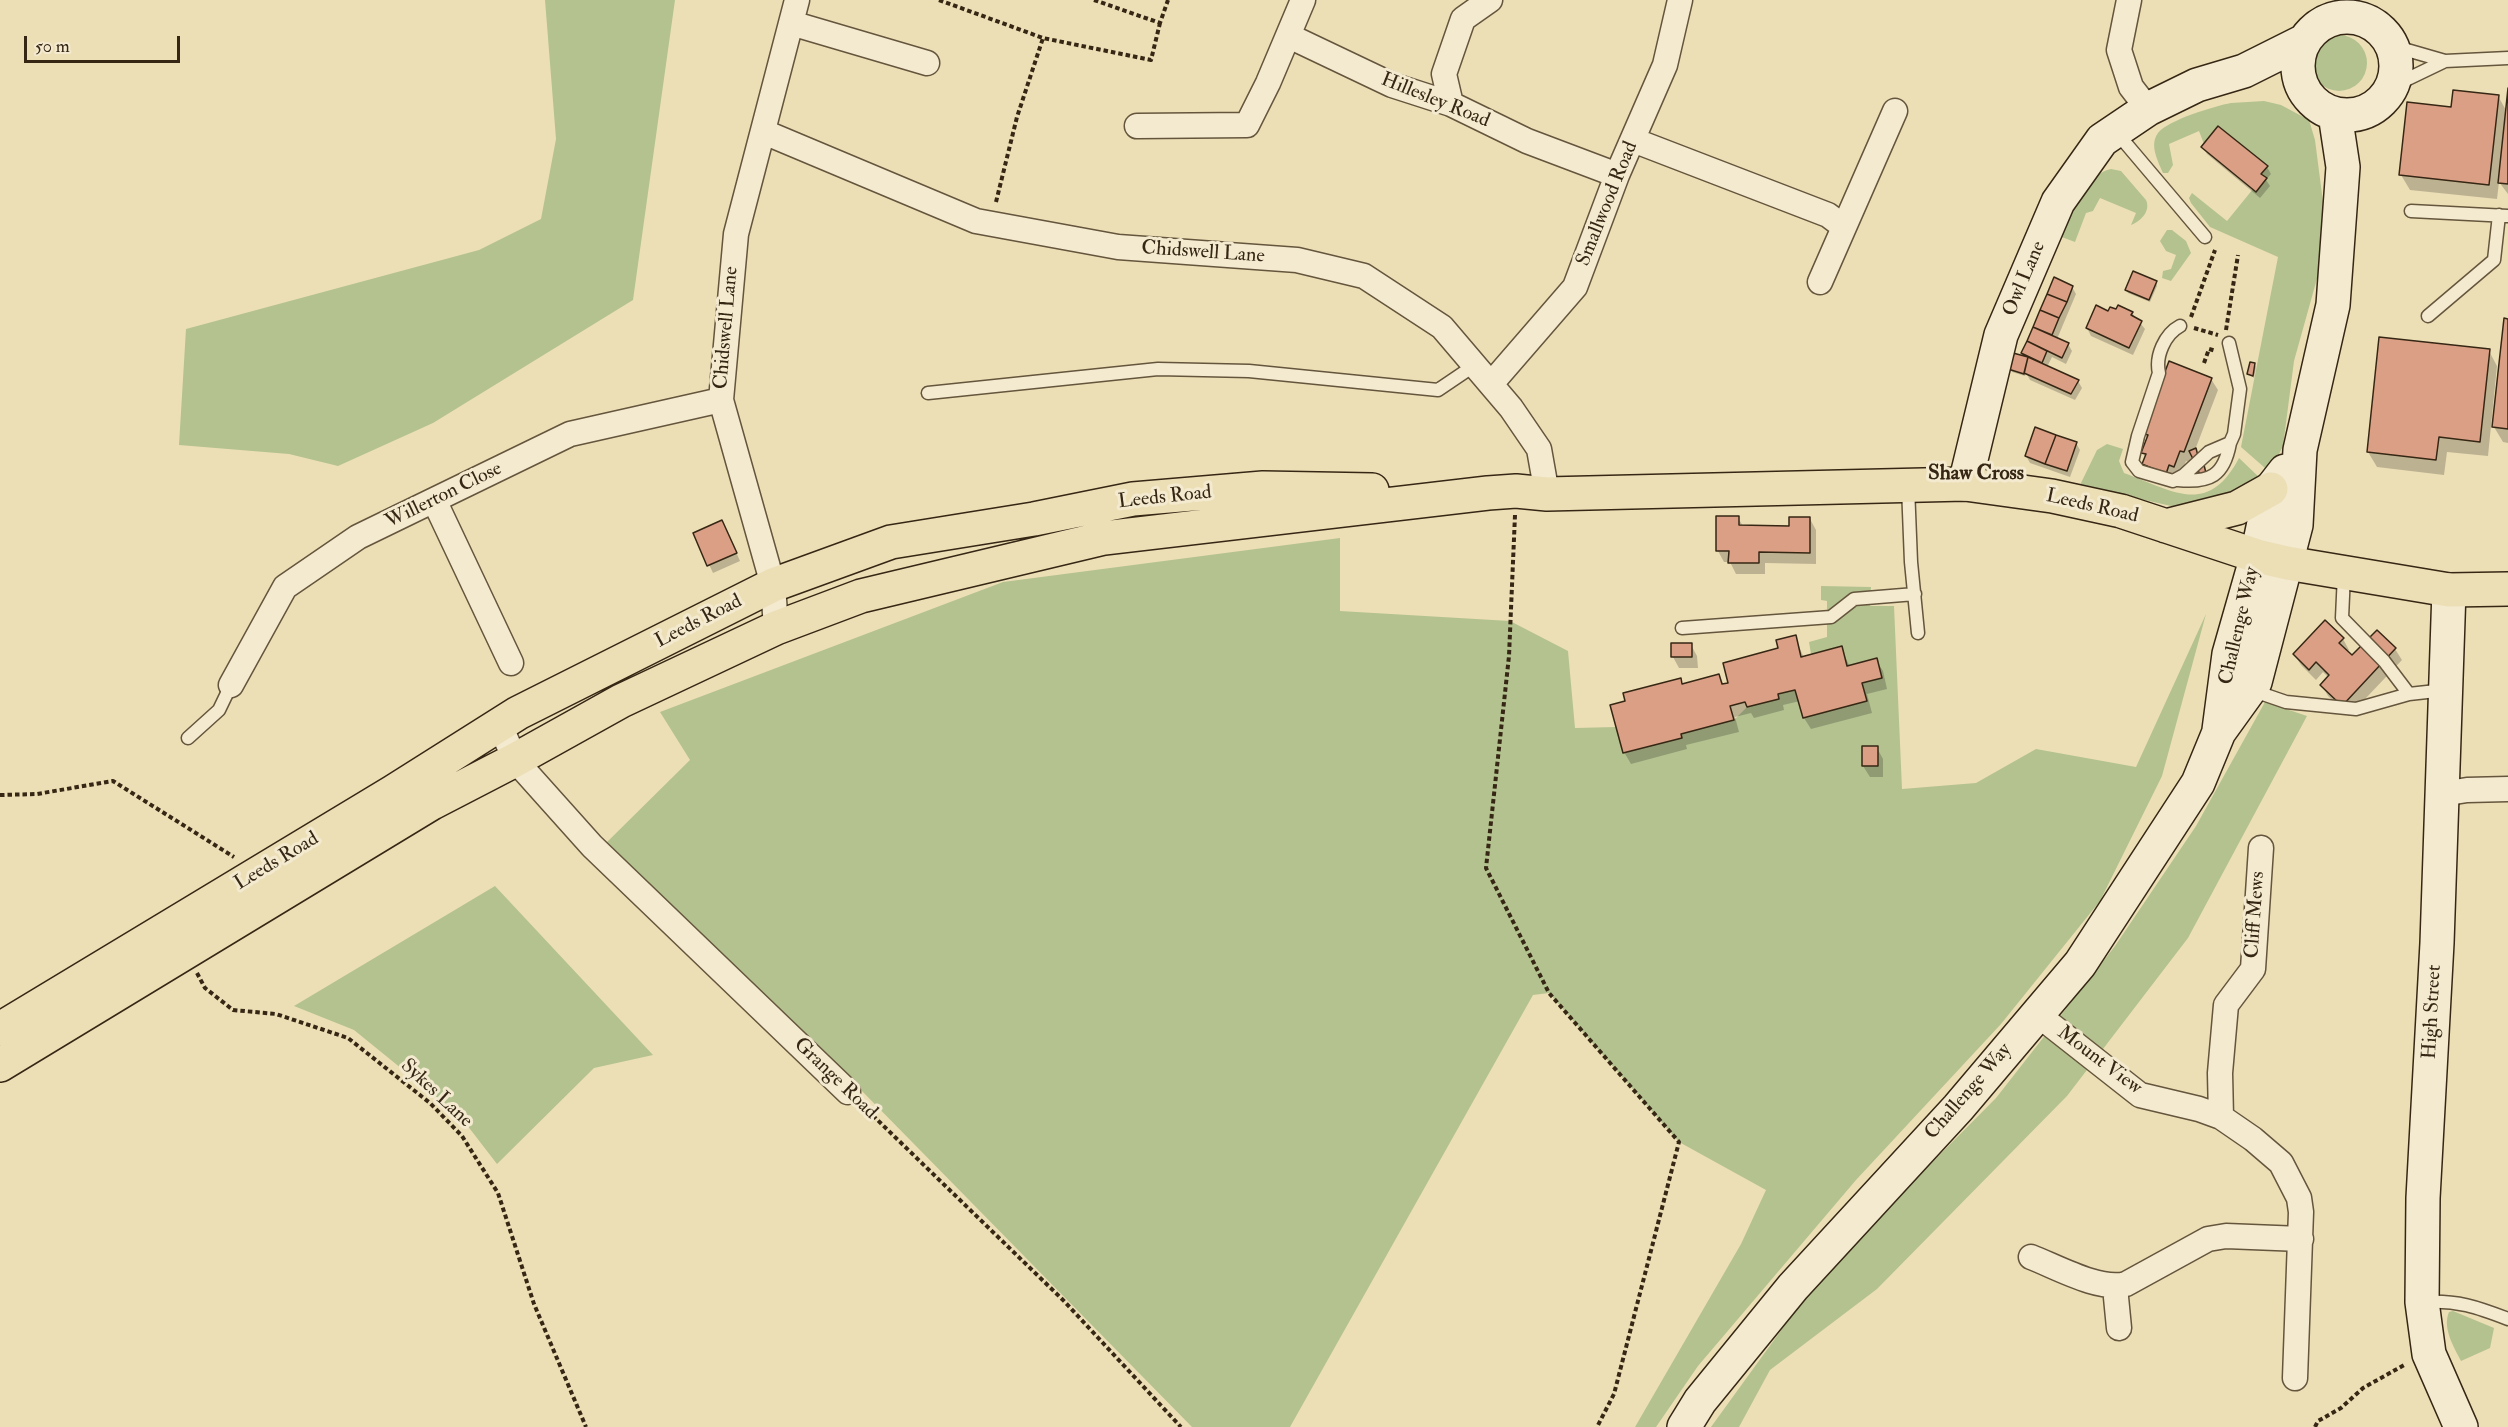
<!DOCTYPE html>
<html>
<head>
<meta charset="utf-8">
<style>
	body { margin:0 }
	#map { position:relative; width:2508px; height:1427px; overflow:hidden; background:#ecdfb6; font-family:"IM FELL Double Pica",serif }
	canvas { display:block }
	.scale { position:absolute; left:24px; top:36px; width:156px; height:27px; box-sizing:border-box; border:3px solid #362714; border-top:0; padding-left:8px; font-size:18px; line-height:21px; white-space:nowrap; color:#362714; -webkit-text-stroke:4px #f3ead0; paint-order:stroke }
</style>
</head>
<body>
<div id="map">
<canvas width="2508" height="1427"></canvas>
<div class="scale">50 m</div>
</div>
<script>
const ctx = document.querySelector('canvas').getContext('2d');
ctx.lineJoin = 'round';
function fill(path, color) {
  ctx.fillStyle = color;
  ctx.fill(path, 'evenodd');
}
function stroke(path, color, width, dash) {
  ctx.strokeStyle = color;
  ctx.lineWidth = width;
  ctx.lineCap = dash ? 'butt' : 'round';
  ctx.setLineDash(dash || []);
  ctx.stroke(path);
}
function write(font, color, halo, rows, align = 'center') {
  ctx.font = font + ' "IM FELL Double Pica",serif';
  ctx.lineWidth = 6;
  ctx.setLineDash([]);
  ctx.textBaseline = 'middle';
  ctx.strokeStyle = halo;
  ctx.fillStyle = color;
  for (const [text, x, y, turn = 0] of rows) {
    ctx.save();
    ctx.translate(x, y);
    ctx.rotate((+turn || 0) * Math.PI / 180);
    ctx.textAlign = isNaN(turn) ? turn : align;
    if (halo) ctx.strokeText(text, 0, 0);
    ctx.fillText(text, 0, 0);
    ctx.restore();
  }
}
fill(new Path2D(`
	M545 0H675L633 300 433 423 338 466 289 454 179 445 186 329 479 250 541 219 556 139Z
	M2311 63a28 28 0 1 1 56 0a28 28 0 1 1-56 0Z
	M2264 101 2281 105 2309 120 2315 140 2323 202 2318 275 2294 361 2283 446 2277 458 2265 468 2241 447 2278 257 2210 227 2191 203 2189 198 2192 193 2227 221 2253 189 2256 192 2267 179 2261 174 2268 166 2218 126 2204 144 2199 131 2169 144 2173 165 2168 173H2163C2158 161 2149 145 2158 133 2168 120 2215 106 2231 103 2242 102 2253 102 2264 101Z
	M2111 169 2121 171 2146 200C2151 211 2141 221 2131 225L2136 213 2100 198 2093 211 2086 213 2075 242 2059 236C2071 214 2086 173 2111 169Z
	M2167 230H2172L2186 241 2191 253 2171 281 2162 278 2163 271 2171 269 2176 255 2166 251 2160 241Z
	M2107 444 2123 449 2119 461 2124 473C2173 491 2208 517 2239 458L2261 479 2253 489 2196 508 2171 506 2080 485 2097 450Z
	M1340 538V611L1510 621 1568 651 1575 728 1616 727 1623 753 1682 738 1681 734 1734 720 1747 707 1779 699 1778 694 1795 690 1803 718 1867 701 1862 683 1882 678 1877 658 1847 666 1842 646 1811 654 1809 642 1827 637V601L1821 600V586L1871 587 1870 606H1894L1902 789 1976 783 2036 749 2136 767 2206 614 2162 776 2100 901 2001 1024 1856 1180 1698 1366 1656 1427H1635L1741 1244 1766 1190 1679 1142 1549 993 1533 995 1290 1427H1192L859 1088 603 846 690 760 660 712 1003 582Z
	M2265 702 2307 716 2188 938 2067 1096 1877 1289 1770 1370 1739 1427H1711L1824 1271 1996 1098 2115 946 2196 826Z
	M495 886 653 1055 594 1068 497 1164 460 1116 354 1030 294 1006Z
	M2453 1311 2494 1328 2490 1348 2461 1361C2454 1347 2442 1328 2449 1312Z`), '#b4c290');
fill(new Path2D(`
	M2498 96 2507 112 2508 102V194L2499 182 2497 199 2410 190 2401 175 2453 109Z
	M2203 147 2267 167 2271 174 2266 180 2270 186 2260 198 2207 154Z
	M2055 279 2072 287 2076 294 2057 339 2068 344 2072 351 2066 364 2052 357 2047 367 2078 381 2082 388 2075 400 2030 380 2026 373 2025 376 2012 372 2010 369 2026 358 2023 353Z
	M2156 282 2157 286 2150 302 2128 293 2126 290Z
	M2116 311 2132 313 2145 329 2133 355 2091 336 2087 328 2109 313Z
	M2508 320V443L2503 442 2494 427Z
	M2489 351 2497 366 2488 456 2447 452 2444 475 2377 467 2368 452Z
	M2254 364 2256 367 2254 378 2249 374Z
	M2211 379 2218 390 2190 463 2186 461 2180 477 2150 476 2144 464 2146 458 2143 453 2148 440 2144 433Z
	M2076 443 2080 450 2070 477 2030 463 2026 456Z
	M1738 518 1743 526 1790 527 1810 519 1816 530V564L1765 563V574H1736L1730 562H1724L1718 551Z
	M726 529 740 561 713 573 695 534Z
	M2377 632 2395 649 2402 660 2349 716 2328 696 2322 685 2329 678 2323 672 2316 680 2301 665 2294 654 2343 639 2349 650 2347 652 2352 657Z
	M1795 637 1804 658 1841 648 1850 667 1876 660 1883 671 1887 689 1867 694 1872 713 1811 729 1804 718 1800 701 1783 705 1784 710 1754 718 1751 713 1735 717 1739 732 1686 745 1687 749 1631 764 1624 752 1627 702 1680 680 1683 685 1719 675 1724 685 1730 684Z
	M1691 645 1697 656 1698 668H1679L1673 657Z
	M1877 748 1883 759V777H1870L1863 766Z`), '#0003');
const building = new Path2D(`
	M2508 88V184L2498 183Z
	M2453 90 2499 95 2489 185 2399 175 2407 102 2451 107Z
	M2218 126 2268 166 2261 174 2267 178 2256 192 2201 147Z
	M2133 271 2157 281 2149 300 2125 290Z
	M2054 277 2073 286 2067 302 2047 294Z
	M2047 294 2067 302 2059 318 2040 310Z
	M2096 305 2108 311 2110 307 2116 309 2118 305 2133 312 2131 315 2142 321 2129 348 2086 328Z
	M2040 310 2059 318 2052 335 2033 327Z
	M2504 318 2508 319V429L2492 427Z
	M2033 327 2069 343 2062 358 2027 341Z
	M2379 337 2490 349 2480 442 2439 437 2436 460 2367 452Z
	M2027 341 2047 351 2042 363 2021 353Z
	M2013 353 2028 357 2024 374 2008 369Z
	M2028 357 2079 380 2071 394 2024 373Z
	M2169 361 2212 378 2184 452 2180 451 2174 467 2169 465 2166 474 2142 464 2146 454 2141 453 2148 435 2142 433Z
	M2250 362 2255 363 2253 376 2247 374Z
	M2035 427 2056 435 2045 464 2025 456Z
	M2056 435 2077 442 2067 471 2045 464Z
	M2196 448 2198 456 2193 459 2189 451Z
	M2204 465 2206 473 2201 477 2197 468Z
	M1716 516H1739V525L1789 526V517H1810V553L1759 552V563H1728L1729 551H1716Z
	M722 520 737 553 707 566 693 533Z
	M2325 620 2344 638 2339 643 2352 655 2377 630 2396 648 2342 706 2320 685 2329 675 2316 662 2309 670 2293 654Z
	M1796 635 1801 657 1842 646 1847 666 1877 658 1882 678 1862 683 1867 701 1803 718 1795 690 1778 694 1779 699 1747 707 1745 702 1730 706 1734 720 1681 734 1682 738 1623 753 1610 705 1625 701 1623 693 1681 678 1682 684 1719 674 1722 684 1728 683 1723 663 1778 648 1776 640Z
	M1671 643H1692V657H1671Z
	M1862 746H1878V766H1862Z`);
fill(building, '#da9f85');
stroke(building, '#362714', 1.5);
const lane = new Path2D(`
	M2393 46 2445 61 2508 58
	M2393 86 2445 61
	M2117 133 2205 237
	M2411 211 2508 216
	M2428 316 2494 260 2499 215
	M2180 326C2165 334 2155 356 2159 373L2138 436 2132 462 2139 471 2173 481 2184 475 2209 452 2230 443 2234 434 2240 389 2229 343
	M928 393 1158 369 1249 371 1438 390 1475 365
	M2178 480C2210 483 2224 476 2230 443
	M1908 487 1911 562 1918 633
	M2344 574 2342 618 2384 661 2409 694
	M1682 628 1831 617 1854 599 1915 594
	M2251 690 2286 702 2356 709 2409 694 2445 690
	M188 738 219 710 231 685
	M2424 1302C2457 1300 2477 1307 2508 1319`);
const street = new Path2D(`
	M2129 0 2119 50 2131 87 2148 109
	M791 23 927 63
	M1289 36 1392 85 1451 104 1527 141 1617 175
	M1451 104 1444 74 1463 19 1490 0
	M1137 126 1247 125 1268 83 1303 0
	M764 132 976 221 1118 247 1297 260 1364 276 1442 327 1511 408 1539 449 1547 494
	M1633 140 1828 215 1844 227
	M1820 282 1895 111
	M1491 384 1575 287 1617 175 1665 65 1680 0
	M434 500 511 663
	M776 628 773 585 721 400 736 234 797 0
	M231 685 285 587 358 537 570 434 721 400
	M500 725 515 760 592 846 848 1092
	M2442 794 2467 790 2508 789
	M2037 1014 2140 1095 2199 1109 2221 1117 2253 1139 2281 1163 2299 1198 2301 1212 2295 1378
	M2221 1117 2220 1073 2226 1005 2253 969 2261 848
	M2031 1257C2057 1267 2099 1291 2126 1284L2208 1239 2226 1236 2301 1239
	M2115 1287 2119 1328`);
const secondary = new Path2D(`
	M2298 66a49 49 0 1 1 98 0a49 49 0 1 1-98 0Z
	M1965 484 2001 335 2058 202 2102 140 2148 109 2197 85 2244 71 2304 41
	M2449 590 2437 943 2423 1198 2422 1302 2429 1354 2461 1427
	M2219 730 2229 654 2257 556 2271 489 2285 471
	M1684 1427 1700 1401 1793 1287 1958 1108 2080 964 2198 783 2219 732 2255 682 2296 525 2300 450 2333 305 2343 167 2335 114`);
const primary = new Path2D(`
	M2166 526 2237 508 2271 489
	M0 1029 393 792 518 713 773 585 891 542 1034 519 1133 499 1263 488 1372 490
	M0 1065 432 803 515 760 621 701 776 628 861 596 1104 538 1488 493 1516 491 1547 494 1965 484 2052 496 2121 511 2257 556 2287 563 2449 590 2508 589`);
stroke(lane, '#64553c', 15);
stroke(street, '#64553c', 27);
stroke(secondary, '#362714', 36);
stroke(primary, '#362714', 36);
stroke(new Path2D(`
	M939 0 1043 38
	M1094 0 1160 23 1168 0
	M996 202 1017 117 1043 38 1151 60 1160 23
	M2191 317 2215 250
	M2194 328 2218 335
	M2226 330 2238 255
	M2204 363 2209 349 2216 351
	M1515 515 1509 656 1486 868 1549 993 1679 1142 1614 1394 1597 1427
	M0 795 37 794 113 781 234 857
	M197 973 205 988 233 1010 276 1014 348 1038 430 1103 462 1136 498 1193 534 1304 586 1427
	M862 1105 1063 1300 1181 1427
	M2315 1427 2318 1421 2341 1408 2363 1388 2406 1364`), '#362714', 4, [4.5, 3]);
stroke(lane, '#f3ead0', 12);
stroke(street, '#f3ead0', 24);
stroke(secondary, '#f3ead0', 33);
stroke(primary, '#ecdfb6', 33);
write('20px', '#362714', '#f3ead0', [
	["Hillesley Road",1435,101,22],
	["Smallwood Road",1608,204,-68],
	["Chidswell Lane",1203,253,4],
	["Owl Lane",2025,279,-67],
	["Chidswell Lane",727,328,-85],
	["Willerton Close",444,496,-26],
	["Leeds Road",1165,498,-6],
	["Leeds Road",2092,507,13],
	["Leeds Road",699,622,-27],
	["Challenge Way",2240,626,-77],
	["Leeds Road",277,862,-31],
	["Cliff Mews",2256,915,-86],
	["High Street",2433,1012,-87],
	["Mount View",2099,1061,37],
	["Grange Road",835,1079,44],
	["Challenge Way",1969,1092,-49],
	["Sykes Lane",436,1094,43]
]);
write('bold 21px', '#362714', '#f3ead0', [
	["Shaw Cross",1976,474]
]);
</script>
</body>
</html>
